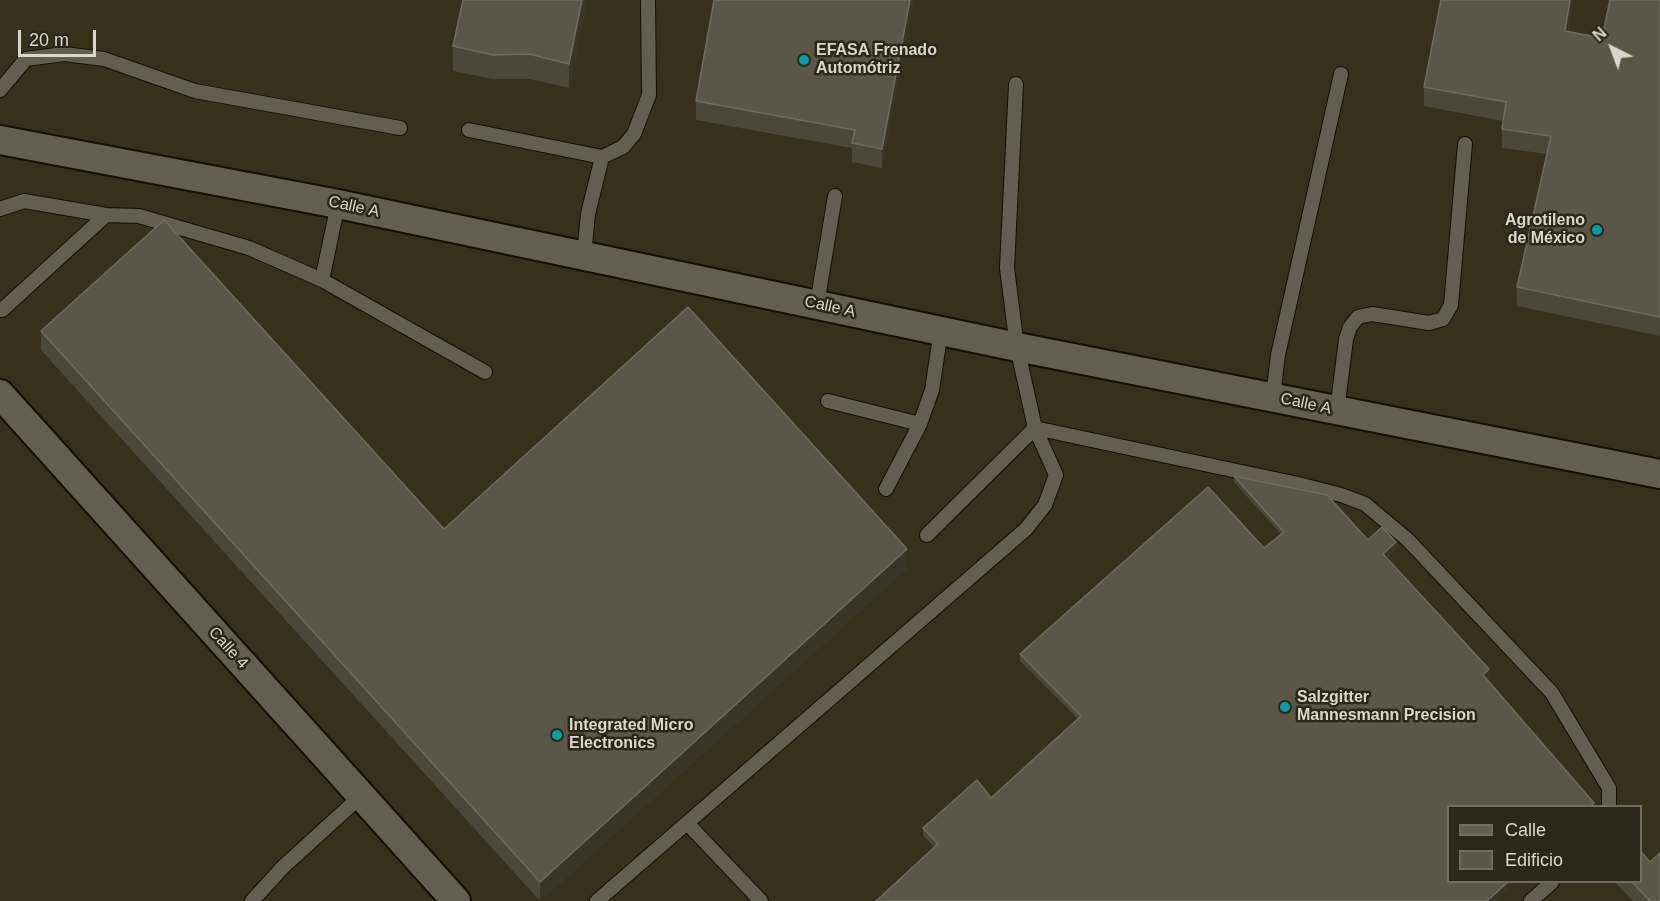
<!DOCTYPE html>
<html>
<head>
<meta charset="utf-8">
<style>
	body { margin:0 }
	#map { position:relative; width:1660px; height:901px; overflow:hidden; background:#2c2819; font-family:Helvetica,sans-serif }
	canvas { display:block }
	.legend { position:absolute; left:1447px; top:805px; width:195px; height:78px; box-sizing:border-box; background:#2c2819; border:2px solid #716e61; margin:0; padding:8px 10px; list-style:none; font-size:18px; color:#d9d7cd }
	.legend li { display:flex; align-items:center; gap:12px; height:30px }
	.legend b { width:30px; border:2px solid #716e61 }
	.north { position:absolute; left:1582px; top:18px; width:60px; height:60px; -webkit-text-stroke:4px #2c2819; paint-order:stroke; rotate:318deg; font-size:16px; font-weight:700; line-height:24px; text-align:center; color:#d9d7cd }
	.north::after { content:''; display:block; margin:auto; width:21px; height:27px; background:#d9d7cd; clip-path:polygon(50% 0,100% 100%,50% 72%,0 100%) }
	.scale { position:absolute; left:18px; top:30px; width:78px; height:27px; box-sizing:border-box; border:3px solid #d9d7cd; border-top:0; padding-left:8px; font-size:18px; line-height:21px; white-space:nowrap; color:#d9d7cd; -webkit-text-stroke:4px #2c2819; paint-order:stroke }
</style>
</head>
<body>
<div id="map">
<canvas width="1660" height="901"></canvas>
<ul class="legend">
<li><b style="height:8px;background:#635e4e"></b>Calle</li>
<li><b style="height:16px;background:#5b5748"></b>Edificio</li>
</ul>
<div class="north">N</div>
<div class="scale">20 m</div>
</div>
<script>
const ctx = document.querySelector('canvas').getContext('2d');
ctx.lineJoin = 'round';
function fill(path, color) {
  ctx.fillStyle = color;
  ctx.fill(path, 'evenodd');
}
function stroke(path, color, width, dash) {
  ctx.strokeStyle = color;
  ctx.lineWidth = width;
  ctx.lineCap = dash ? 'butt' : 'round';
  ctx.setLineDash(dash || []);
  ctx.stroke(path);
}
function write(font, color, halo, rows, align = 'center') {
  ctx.font = font + ' Helvetica,sans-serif';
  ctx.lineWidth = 5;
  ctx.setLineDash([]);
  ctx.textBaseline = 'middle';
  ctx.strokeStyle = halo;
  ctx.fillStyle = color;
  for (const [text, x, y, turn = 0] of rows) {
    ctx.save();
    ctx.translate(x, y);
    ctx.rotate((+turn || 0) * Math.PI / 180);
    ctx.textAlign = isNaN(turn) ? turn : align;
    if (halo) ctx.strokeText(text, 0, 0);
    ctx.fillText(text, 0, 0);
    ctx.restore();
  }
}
fill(new Path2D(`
	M0 0H1660V901H0ZM1448 806H1640V882H1448Z`), '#37311b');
const service = new Path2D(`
	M0 90 26 59 64 54 104 59 195 91 400 128
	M469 130 602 157 588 214 584 255
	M602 157 623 147 634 134 649 95 648 0
	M0 209 24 201 106 215 139 216 249 248 322 280 338 204
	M322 280 485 372
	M817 304 835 196
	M2 310 106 215
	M1273 396 1278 355 1341 74
	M828 401 920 424
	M1337 411 1346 339 1350 327 1358 317 1372 314 1429 323 1443 319 1451 305 1465 144
	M1035 428 1298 484 1341 495 1365 504 1408 540 1552 693 1609 788V806
	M886 489 920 424 932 390 941 330
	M927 535 1035 428
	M687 823 761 901
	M252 901 283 867 361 796
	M597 901 1026 529 1045 505 1056 475 1035 428 1017 347 1007 268 1016 84
	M1531 901 1552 882`);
const minor = new Path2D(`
	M0 140 338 204 1017 347 1660 474
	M0 394 456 901`);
stroke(service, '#141104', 16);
stroke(minor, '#141104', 32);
stroke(service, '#635e4e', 14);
stroke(minor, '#635e4e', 28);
fill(new Path2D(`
	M587 0 569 88 529 79H493L453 71V46Z
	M913 0 882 168 852 162V148L696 120V101Z
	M1441 0H1573L1568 32 1602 38 1660 0V336L1517 306V287L1547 154 1502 148V129L1503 121 1424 106V87Z
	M41 331 444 529 907 568 540 901 41 350Z
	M1234 476 1368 540 1396 548 1387 558 1489 676 1486 678 1594 807 1449 882H1516L1494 901H876L934 847 923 835V828L991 798 1078 719 1020 661V654L1264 548 1281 534 1234 482Z
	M1615 882H1641L1660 901H1633Z`), '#4c4838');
fill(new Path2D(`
	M582 0H587L569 88V64Z
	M910 0H913L882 168V149Z
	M1570 0H1573L1565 50V31Z
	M1396 542V548L1383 561V554Z
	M907 549V568L540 901V882Z
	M1489 669V676L1483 681V675Z
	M1508 882H1516L1494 901H1487Z`), '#393525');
const building = new Path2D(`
	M463 0H582L569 64 529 54 493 55 453 46Z
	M714 0H910L882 149 852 143 855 130 696 101Z
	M1441 0H1570L1565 31 1602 38 1610 0H1660V317L1517 287 1551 136 1502 129 1506 102 1424 87Z
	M164 220 444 529 688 307 907 549 540 882 41 331Z
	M1234 476 1327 495 1368 540 1382 527 1396 542 1383 554 1489 669 1483 675 1594 803 1590 807H1449V882H1508L1487 901H876L938 844 923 828 977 780 991 798 1081 716 1020 654 1208 487 1264 548 1284 532Z
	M1641 852 1650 862 1660 853V901H1650L1632 882H1641Z`);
fill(building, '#5b5748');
stroke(building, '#6f6b5d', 1.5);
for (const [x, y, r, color] of [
	[804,60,6,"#0f9aa8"],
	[1597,230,6,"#0f9aa8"],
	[1285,707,6,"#0f9aa8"],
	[557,735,6,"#0f9aa8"]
]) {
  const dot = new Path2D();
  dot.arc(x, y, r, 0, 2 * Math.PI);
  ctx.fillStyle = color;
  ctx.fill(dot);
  stroke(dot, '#2c2819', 2);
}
write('bold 16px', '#d9d7cd', '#2c2819', [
	["EFASA Frenado",816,51],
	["Automótriz",816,69],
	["Agrotileno",1585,221,"right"],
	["de México",1585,239,"right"],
	["Salzgitter",1297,698],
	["Mannesmann Precision",1297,716],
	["Integrated Micro",569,726],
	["Electronics",569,744]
], 'left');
write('16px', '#d9d7cd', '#2c2819', [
	["Calle A",354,207,12],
	["Calle A",830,307,12],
	["Calle A",1306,404,12],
	["Calle 4",228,648,48]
]);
</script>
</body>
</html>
